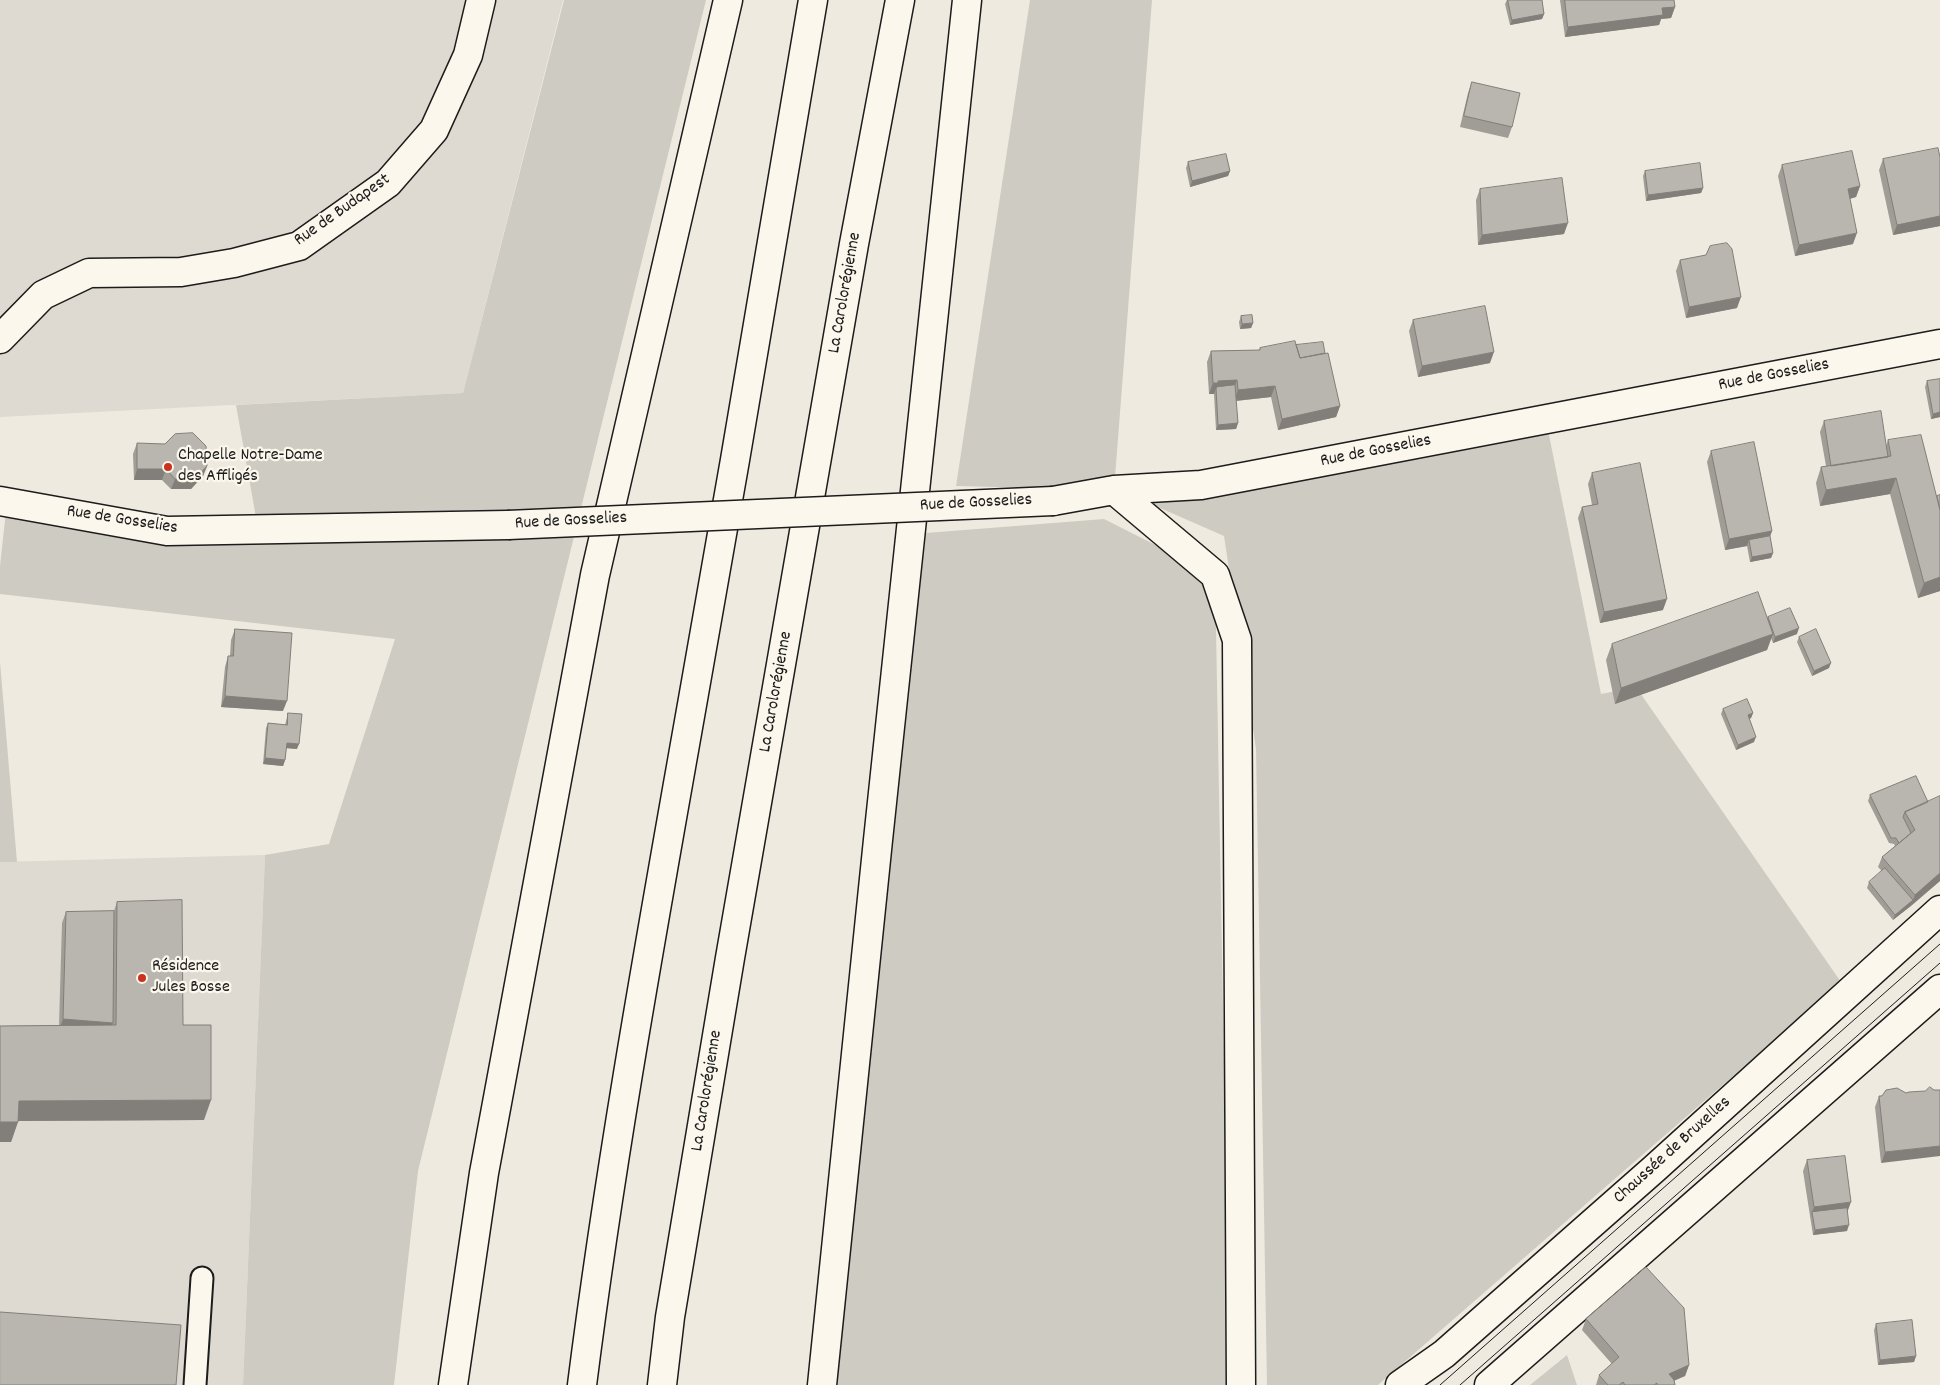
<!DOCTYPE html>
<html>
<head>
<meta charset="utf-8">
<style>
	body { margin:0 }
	canvas { display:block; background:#eeeadf }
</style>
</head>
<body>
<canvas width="1940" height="1385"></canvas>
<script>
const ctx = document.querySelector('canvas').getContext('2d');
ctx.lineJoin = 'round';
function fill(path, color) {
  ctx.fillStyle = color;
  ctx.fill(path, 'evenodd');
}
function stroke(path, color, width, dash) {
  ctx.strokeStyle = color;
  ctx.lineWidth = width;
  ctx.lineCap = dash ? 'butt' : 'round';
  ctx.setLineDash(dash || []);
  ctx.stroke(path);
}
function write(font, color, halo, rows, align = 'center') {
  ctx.font = font + ' Dekko,sans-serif';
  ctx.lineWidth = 4.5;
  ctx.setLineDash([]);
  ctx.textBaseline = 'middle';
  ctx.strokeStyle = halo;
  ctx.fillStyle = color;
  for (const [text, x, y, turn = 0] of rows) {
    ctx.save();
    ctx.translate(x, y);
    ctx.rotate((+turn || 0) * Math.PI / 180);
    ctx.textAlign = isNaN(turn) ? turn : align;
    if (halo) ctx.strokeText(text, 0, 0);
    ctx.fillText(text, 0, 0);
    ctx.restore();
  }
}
fill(new Path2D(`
	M0 0H563L463 393 0 417Z
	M265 855 243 1385H0V862Z`), '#dedad1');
fill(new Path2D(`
	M564 0H706L418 1171 394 1385H243L265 855 329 844 395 639 0 594V566L7 502 258 529 236 405 463 393Z
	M1030 0H1152L1114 490 956 486Z
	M1546 420 1601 694 1636 687 1841 982 1378 1385H1267L1256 749 1224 536 1135 497Z
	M1104 519 1215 575 1230 1385H828L926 533Z
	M0 662 17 862H0Z
	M1567 1355 1577 1385H1530Z`), '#ceccc2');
const lane = new Path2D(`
	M195 1385 202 1278`);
const street = new Path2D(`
	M0 339 43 295 89 273 181 272 234 263 299 246 388 183 434 130 468 55 481 0
	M1114 490 1215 575 1237 640 1241 1385
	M0 501 167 531 508 525
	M1053 501 1114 490 1201 485 1940 344`);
const secondary = new Path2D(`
	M1400 1385 1444 1354 1654 1169 1940 910
	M1489 1385 1940 989`);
const highway = new Path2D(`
	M453 1385 484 1173 595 575 728 0
	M582 1385C612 1149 655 915 696 682 737 455 774 227 813 0
	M662 1385 670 1317 730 958 854 244 900 0
	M822 1385 878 840 967 0`);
stroke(lane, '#1c1c1c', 25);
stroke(street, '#1c1c1c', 31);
stroke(secondary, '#1c1c1c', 31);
stroke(highway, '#1c1c1c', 31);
stroke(lane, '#fbf7ec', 21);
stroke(street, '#fbf7ec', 28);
stroke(secondary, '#fbf7ec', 28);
stroke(highway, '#fbf7ec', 28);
stroke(new Path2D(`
	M1440 1385 1940 944
	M1460 1385 1940 963`), '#1c1c1c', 1);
const streetBridge = new Path2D(`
	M508 525 1053 501`);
stroke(streetBridge, '#1c1c1c', 31, []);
stroke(streetBridge, '#fbf7ec', 28);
fill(new Path2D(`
	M1507 0H1542L1544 14 1542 19 1510 25 1505 4Z
	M1560 0H1674L1675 7 1671 18 1661 19 1659 25 1565 37Z
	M1472 82 1512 127 1508 138 1460 127 1468 93Z
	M1940 157V226L1893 235 1879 170 1883 159Z
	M1188 162 1230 171 1228 176 1190 187 1186 168Z
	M1782 165 1860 186 1856 197 1850 199 1853 244 1795 256 1778 176Z
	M1645 171 1703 188 1701 193 1646 201 1643 176Z
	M1480 189 1564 234 1478 245 1476 200Z
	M1680 260 1737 308 1686 318 1676 271Z
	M1241 316 1253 323 1251 328 1240 329 1239 322Z
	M1413 320 1490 363 1418 377 1409 331Z
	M1296 345 1325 353 1340 406 1336 417 1278 430 1271 397 1236 401 1238 423 1236 429 1216 430 1214 394H1209L1207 362 1211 351 1259 350 1260 348Z
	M1940 379V417L1931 419 1925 387 1927 381Z
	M1824 421 1886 446 1888 440 1940 591 1918 598 1890 494 1820 506 1816 483 1821 467 1826 466 1820 432Z
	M137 443 207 466 203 476 191 489H171L162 480H134L133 454Z
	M1711 451 1772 531 1770 536 1773 553 1771 558 1750 562 1747 546 1725 550 1707 462Z
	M1592 473 1663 610 1600 623 1578 518 1582 507 1592 505 1588 484Z
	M1768 617 1797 634 1773 643 1771 638 1767 650 1615 704 1606 660 1612 644 1767 618Z
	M235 629 283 711 221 707 225 667 228 656H230L231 640Z
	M1799 637 1829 668 1812 676 1797 642Z
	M1723 709 1753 713 1751 718 1749 719 1754 742 1736 750 1721 714Z
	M288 713 297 749 286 748 285 760 283 766 263 764 266 728 268 723 285 725Z
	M1916 776 1940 881 1893 920 1867 888 1869 882 1882 871 1878 867 1882 857 1895 846 1894 844 1889 843 1868 801 1870 795Z
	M117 902 183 1025 204 1120 18 1121 11 1142H0V1026L59 1025 62 923 66 912 114 911Z
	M1909 1092 1881 1163 1875 1107 1879 1096 1906 1093Z
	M1807 1160 1847 1211V1231L1813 1235 1803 1171Z
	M1586 1319 1689 1365 1685 1376 1674 1381 1675 1385H1596L1599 1375 1612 1364 1582 1330Z
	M1876 1324 1916 1356 1914 1362 1878 1365 1874 1330Z`), '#9f9d96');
fill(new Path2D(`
	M1675 7 1671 18 1661 19 1659 25 1565 37 1568 27 1662 8Z
	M1544 14 1542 19 1510 25 1512 20Z
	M1230 171 1228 176 1190 187 1192 181Z
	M1860 186 1856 197 1844 200 1848 189Z
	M1703 188 1701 193 1646 201 1648 195Z
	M1940 216V226L1893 235 1897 225Z
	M1568 223 1564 234 1478 245 1482 235Z
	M1857 233 1853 244 1795 256 1799 245Z
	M1741 297 1737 308 1686 318 1689 307Z
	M1253 323 1251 328 1240 329 1242 324Z
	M1494 352 1490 363 1418 377 1422 366Z
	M1237 380 1233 391 1216 388 1214 394H1209L1213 383 1218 381Z
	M1275 386 1271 397 1234 401 1238 390Z
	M1340 406 1336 417 1278 430 1282 419Z
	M1940 412V417L1931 419 1933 414Z
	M1238 423 1236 429 1216 430 1218 425Z
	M207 466 203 476 191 489H171L175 479Z
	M137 469H166L162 480H134Z
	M1896 478 1890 494 1820 506 1826 490Z
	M1772 531 1768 542 1749 540 1747 546 1725 550 1729 539Z
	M1773 553 1771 558 1750 562 1752 557Z
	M1940 577V591L1918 598 1924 583Z
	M1667 599 1663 610 1600 623 1604 612Z
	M1799 628 1797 634 1773 643 1775 637Z
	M1773 634 1767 650 1615 704 1621 688Z
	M1831 663 1829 668 1812 676 1814 671Z
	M225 696 287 701 283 711 221 707Z
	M1753 713 1751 718 1746 721 1748 715Z
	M1756 737 1754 742 1736 750 1738 745Z
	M287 743 299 744 297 749 285 748Z
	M265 758 285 760 283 766 263 764Z
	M1940 873V881L1911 906 1915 895Z
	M1913 900 1911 906 1893 920 1895 915Z
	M63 1019 113 1023 109 1033 59 1030Z
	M211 1100 204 1120 11 1121 19 1101Z
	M0 1122H18L11 1142H0Z
	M1940 1146V1156L1881 1163 1885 1152Z
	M1851 1202 1847 1213 1812 1212 1810 1218 1814 1207Z
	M1849 1225 1847 1231 1813 1235 1815 1230Z
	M1916 1356 1914 1362 1878 1365 1880 1360Z
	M1689 1365 1685 1376 1665 1384 1669 1374Z`), '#827f7a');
const building = new Path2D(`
	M1508 0H1542L1544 14 1512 20Z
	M1565 0H1674L1675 7 1662 8 1663 15 1568 27Z
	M1472 82 1520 93 1512 127 1464 116Z
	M1938 148 1940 157V216L1897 225 1883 159Z
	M1852 151 1860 186 1848 189 1857 233 1799 245 1782 165Z
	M1226 154 1230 171 1192 181 1188 162Z
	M1700 163 1703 188 1648 195 1645 171Z
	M1562 178 1568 223 1482 235 1480 189Z
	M1727 243 1732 249 1741 297 1689 307 1680 260 1706 255 1710 246Z
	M1485 306 1494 352 1422 366 1413 320Z
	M1252 315 1253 323 1242 324 1241 316Z
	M1295 341 1300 358 1328 353 1340 406 1282 419 1275 386 1238 390 1237 380 1218 381V383H1213L1211 351 1260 350V348Z
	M1323 342 1325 353 1300 358 1296 345Z
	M1940 379V412L1933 414 1927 381Z
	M1235 385 1238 423 1218 425 1216 388 1217 387Z
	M1881 411 1888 457 1831 466 1824 421Z
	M193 433 206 446 207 466 195 479H175L166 469H137V443L165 444 175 434Z
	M1921 435 1940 510V577L1924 583 1896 478 1826 490 1821 467 1891 456 1888 440Z
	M1754 442 1772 531 1729 539 1711 451Z
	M1640 463 1667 599 1604 612 1582 507 1598 504 1592 473Z
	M1940 495V510L1937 496Z
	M1770 536 1773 553 1752 557 1749 540Z
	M1758 592 1773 634 1621 688 1612 644Z
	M1790 608 1799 628 1775 637 1768 617Z
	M235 629 292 633 287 701 225 696 228 656H233Z
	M1816 629 1831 663 1814 671 1799 637Z
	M1747 699 1753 713 1748 715 1756 737 1738 745 1723 709Z
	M288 713 302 714 299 744 287 743 285 760 265 758 268 723 287 725Z
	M1916 776 1928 802 1905 812 1903 817 1911 833 1899 843 1896 838H1891L1870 795Z
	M1940 796V873L1915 895 1882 857 1915 830 1905 812Z
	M1885 868 1913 900 1895 915 1869 882Z
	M182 900 183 1025H211V1100L19 1101 18 1122H0V1026L116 1025 117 902Z
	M114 911 113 1023 63 1019 66 912Z
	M1930 1087 1934 1090H1940V1146L1885 1152 1879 1096H1882L1886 1090 1897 1088 1906 1093 1909 1092 1925 1091Z
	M1845 1156 1851 1202 1814 1207 1807 1160Z
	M1847 1208 1849 1225 1815 1230 1812 1212Z
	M1646 1267 1684 1308 1689 1365 1669 1374 1674 1380 1675 1385H1657V1383L1654 1385H1625L1623 1382 1619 1385H1608L1599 1375 1619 1357 1586 1319Z
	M0 1312 181 1325 176 1385H0Z
	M1912 1320 1916 1356 1880 1360 1876 1324Z`);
fill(building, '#b9b6af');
stroke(building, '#827f7a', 1);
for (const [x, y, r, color] of [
	[168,467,5,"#c8321e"],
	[142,978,5,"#c8321e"]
]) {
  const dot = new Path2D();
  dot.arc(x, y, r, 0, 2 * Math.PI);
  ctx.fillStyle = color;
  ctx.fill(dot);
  stroke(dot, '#fbf7ec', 2);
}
write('18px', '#1c1c1c', '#fbf7ec', [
	["Rue de Budapest",343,211,-35],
	["La Carolorégienne",846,293,-80],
	["Rue de Gosselies",1774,376,-11],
	["Rue de Gosselies",1376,452,-11],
	["Rue de Gosselies",976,504,-3],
	["Rue de Gosselies",122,521,9],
	["Rue de Gosselies",571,522,-3],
	["La Carolorégienne",777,692,-80],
	["La Carolorégienne",708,1091,-81],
	["Chaussée de Bruxelles",1673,1151,-42]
]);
write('18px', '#1c1c1c', '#fbf7ec', [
	["Chapelle Notre-Dame",178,457],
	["des Affligés",178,478],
	["Résidence",152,968],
	["Jules Bosse",152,989]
], 'left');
</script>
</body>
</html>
